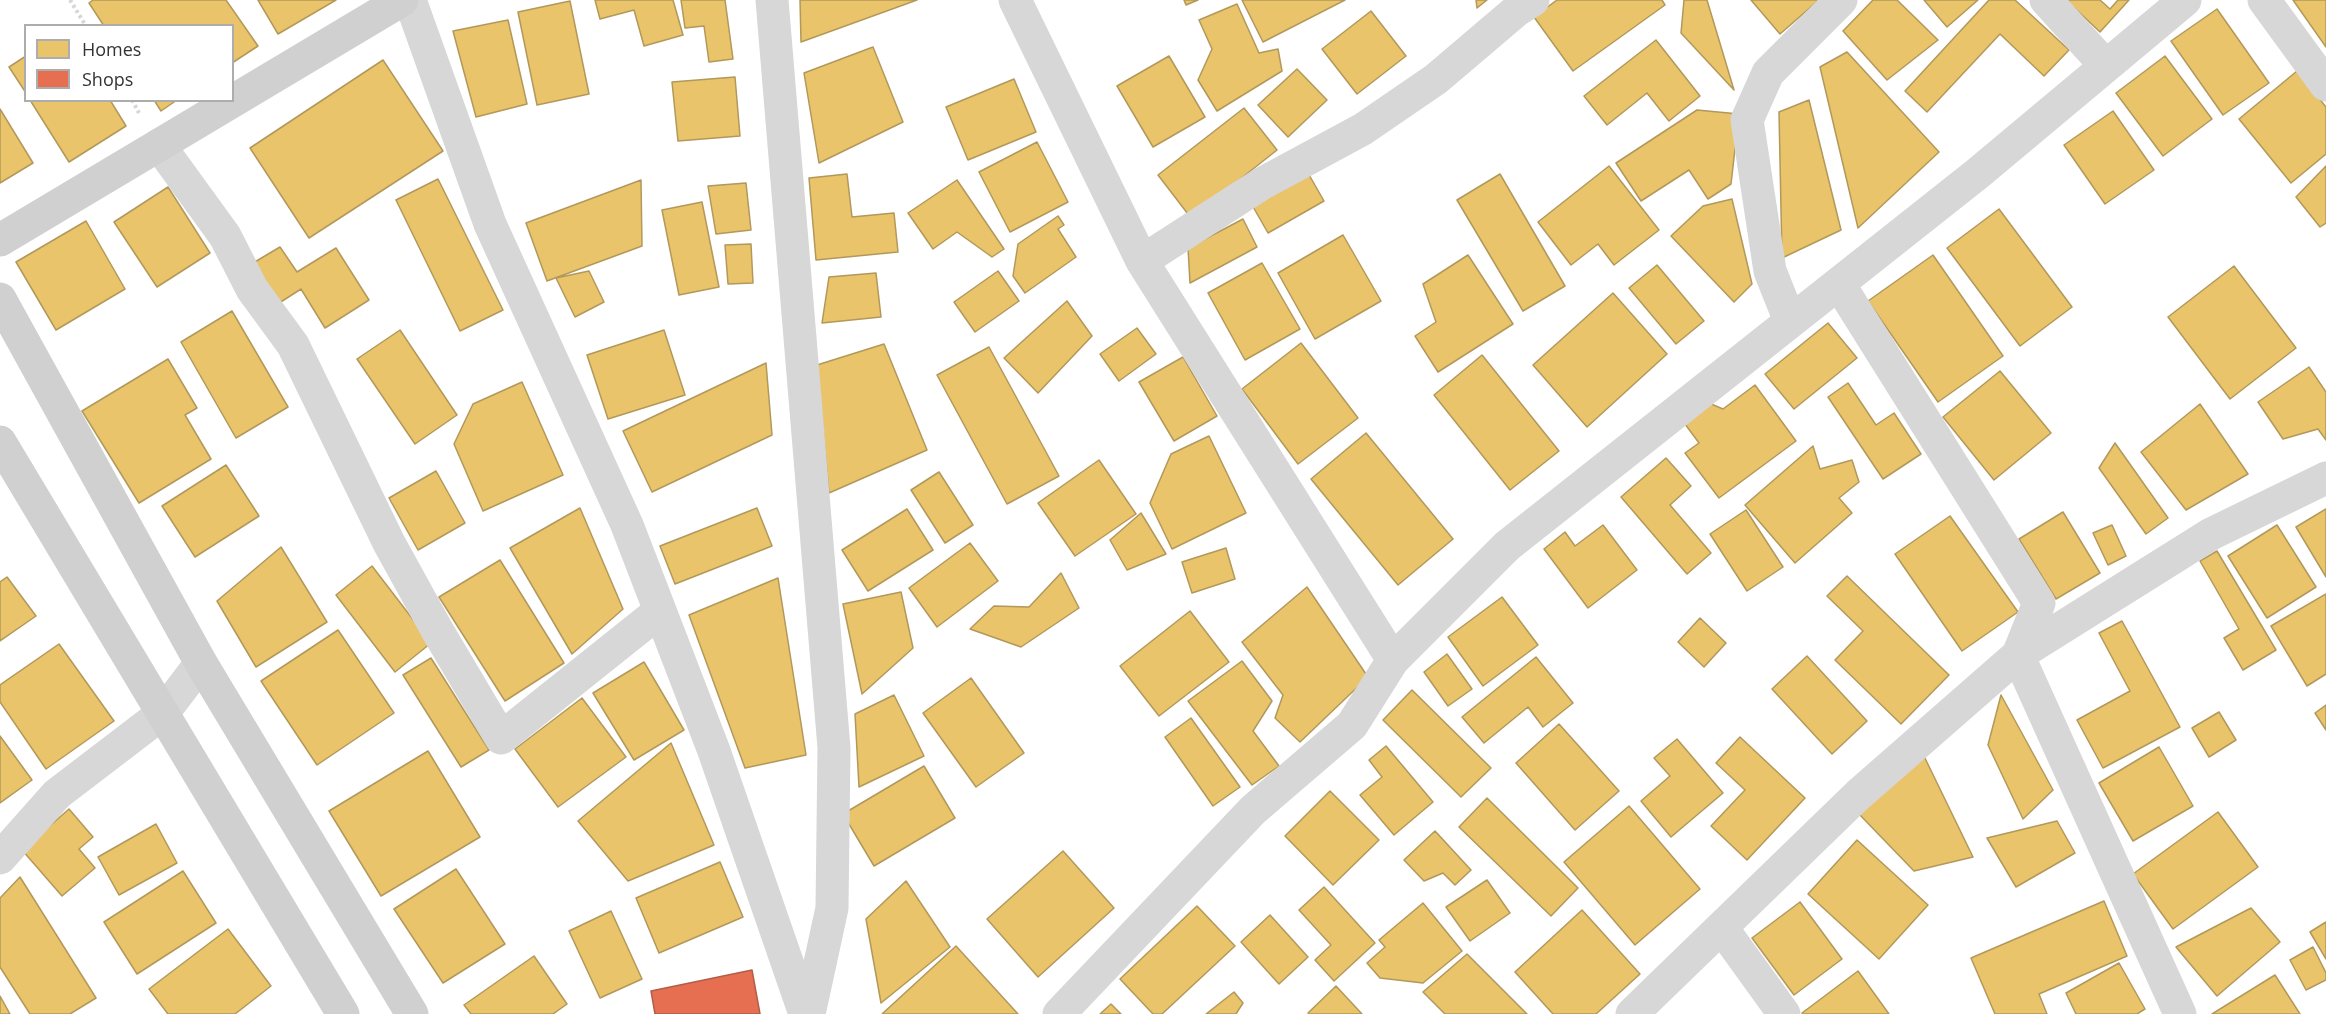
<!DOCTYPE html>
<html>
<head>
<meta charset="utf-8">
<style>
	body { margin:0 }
	#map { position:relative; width:2326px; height:1014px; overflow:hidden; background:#fff; font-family:"Open Sans",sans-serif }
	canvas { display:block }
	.legend { position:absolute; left:24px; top:24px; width:210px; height:78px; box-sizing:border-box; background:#fff; border:2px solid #adadad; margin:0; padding:8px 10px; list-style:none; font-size:18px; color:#333 }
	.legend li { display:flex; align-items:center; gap:12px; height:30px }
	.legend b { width:30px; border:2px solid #adadad }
</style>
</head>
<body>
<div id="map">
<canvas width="2326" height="1014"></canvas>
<ul class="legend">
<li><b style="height:16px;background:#e9c46a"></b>Homes</li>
<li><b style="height:16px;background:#e76f51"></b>Shops</li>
</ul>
</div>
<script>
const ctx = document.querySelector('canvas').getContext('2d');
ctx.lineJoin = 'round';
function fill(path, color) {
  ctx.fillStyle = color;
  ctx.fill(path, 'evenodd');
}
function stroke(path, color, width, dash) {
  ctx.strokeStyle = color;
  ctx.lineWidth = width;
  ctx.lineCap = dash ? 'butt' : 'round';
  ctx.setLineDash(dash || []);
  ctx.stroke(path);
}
const homes = new Path2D(`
	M93 0H226L258 46 232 63V26H104L89 3Z
	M258 0H336L278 34Z
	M595 0H673L683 35 644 46 634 10 600 19Z
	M681 0H725L733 59 709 62 704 26 685 28Z
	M800 0H917L801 42Z
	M1184 0H1198L1186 5Z
	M1242 0H1345L1263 42Z
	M1476 0H1487L1477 8Z
	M1557 0H1662L1665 5 1573 71 1534 17Z
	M1684 0H1707L1734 90 1681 33Z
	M1751 0H1819L1780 34Z
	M1873 0H1897L1938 40 1887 80 1843 31Z
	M1924 0H1978L1947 27Z
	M1989 0H2015L2069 50 2044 76 2000 34 1927 112 1905 91Z
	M2066 0H2100L2110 9 2118 0H2129L2100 32Z
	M2293 0H2326V47Z
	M570 1 589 94 537 105 518 12Z
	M1237 4 1259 53 1278 49 1282 71 1217 111 1198 80 1212 49 1199 20Z
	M2217 9 2269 83 2223 115 2171 41Z
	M1371 11 1406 56 1357 94 1322 49Z
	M508 20 527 104 476 117 453 31Z
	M1656 40 1700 96 1669 121 1647 93 1607 125 1584 96Z
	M873 47 903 122 819 163 804 73Z
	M1847 52 1939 152 1858 228 1820 67Z
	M26 56V93L9 67Z
	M1169 56 1205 117 1153 147 1117 86Z
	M2165 56 2212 119 2163 156 2116 93Z
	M383 60 443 151 309 238 250 148Z
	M1297 69 1327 100 1288 137 1258 105Z
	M2297 71 2326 107V154L2291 183 2239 119Z
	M735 77 740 136 678 141 672 82Z
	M1014 79 1036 132 968 160 946 107Z
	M30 100H110L126 126 69 162Z
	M154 100H177L161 111Z
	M1809 100 1841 230 1782 258 1779 112Z
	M1244 108 1277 150 1191 218 1158 175Z
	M0 109 33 163 0 183Z
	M1697 110 1739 114 1731 184 1708 199 1689 170 1641 201 1616 163Z
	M2113 111 2154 170 2105 204 2064 145Z
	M1037 142 1068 202 1010 232 979 172Z
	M1609 166 1659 230 1614 265 1598 244 1571 265 1538 222Z
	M2326 166V223L2320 227 2296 197Z
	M1308 173 1324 201 1268 233 1252 205Z
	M847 174 852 217 894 213 898 252 816 260 809 178Z
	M1500 174 1565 286 1523 311 1457 200Z
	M438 179 503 310 460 331 396 200Z
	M641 180 642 246 547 281 526 223Z
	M957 180 1004 249 992 257 957 232 933 249 908 213Z
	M746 183 751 230 716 234 708 186Z
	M168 187 210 253 157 287 114 222Z
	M1732 199 1752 284 1734 302 1671 236 1703 206Z
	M702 202 719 287 679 295 662 210Z
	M1999 209 2072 307 2020 346 1947 248Z
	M1058 216 1064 225 1058 229 1076 257 1025 293 1013 276 1018 244Z
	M1243 219 1257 247 1190 283 1188 248Z
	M86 221 125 289 56 330 16 262Z
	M1343 235 1381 301 1315 339 1278 273Z
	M751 244 753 283 728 284 725 245Z
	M280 247 297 272 336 248 369 300 325 328 301 289 273 307 248 266Z
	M1468 255 1513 324 1438 372 1415 336 1436 322 1423 284Z
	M1933 255 2003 356 1938 402 1868 301Z
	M1262 263 1300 329 1245 360 1208 293Z
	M1657 265 1704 321 1676 344 1629 288Z
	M2234 266 2296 348 2230 399 2168 317Z
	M589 271 604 302 575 317 556 278Z
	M998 271 1019 301 975 332 954 302Z
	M876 273 881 317 822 323 829 277Z
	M1613 293 1667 354 1587 427 1533 365Z
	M1067 301 1092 336 1038 393 1004 358Z
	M232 311 288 407 236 438 181 342Z
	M1828 323 1857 358 1794 409 1765 374Z
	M1137 328 1156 354 1119 381 1100 354Z
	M400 330 457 415 415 444 357 359Z
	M664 330 685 395 608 419 587 355Z
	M1301 343 1358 418 1298 464 1242 389Z
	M884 344 927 450 829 493 817 365Z
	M989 347 1059 476 1007 504 937 375Z
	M1482 355 1559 451 1510 490 1434 395Z
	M1183 357 1217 416 1174 441 1139 382Z
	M168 359 197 408 185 415 211 459 139 503 82 411Z
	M766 363 772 435 652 492 623 431Z
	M2309 367 2326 392V440L2318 429 2283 439 2258 402Z
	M2000 371 2051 433 1994 480 1943 417Z
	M522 382 563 475 483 511 454 444 473 404Z
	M1848 383 1876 425 1894 413 1921 454 1883 479 1828 397Z
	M1755 385 1796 441 1719 498 1685 453 1699 443 1685 424 1704 401 1723 409Z
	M2200 404 2248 474 2186 510 2141 452Z
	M1366 433 1453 539 1398 585 1311 479Z
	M1209 436 1246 513 1172 549 1150 503 1171 454Z
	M2115 443 2168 518 2146 534 2099 468Z
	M1813 446 1820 469 1852 460 1859 482 1839 498 1852 513 1795 563 1745 505Z
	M1666 458 1691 486 1670 505 1711 553 1687 574 1621 497Z
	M1099 460 1136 514 1075 556 1038 503Z
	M226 465 259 516 195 557 162 506Z
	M436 471 465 523 418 550 389 498Z
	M939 472 973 525 945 543 911 490Z
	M580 508 623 609 572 654 510 548Z
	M757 508 772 546 675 584 660 546Z
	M907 509 933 550 868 591 842 550Z
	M2326 509V577L2296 527Z
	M1746 510 1783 567 1747 591 1710 534Z
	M2063 512 2100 573 2056 599 2019 539Z
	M1141 513 1166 554 1127 570 1110 540Z
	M1950 516 2018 612 1962 651 1895 554Z
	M1603 525 1637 570 1588 608 1544 549 1565 532 1575 546Z
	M2112 525 2126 556 2108 565 2093 533Z
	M2277 525 2316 587 2267 618 2228 556Z
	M970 543 998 581 937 627 909 588Z
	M281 547 327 622 256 667 217 601Z
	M1226 548 1235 579 1192 593 1182 562Z
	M2217 551 2276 650 2243 670 2224 638 2239 629 2200 561Z
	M500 560 564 663 505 701 439 597Z
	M372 566 431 643 395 672 336 595Z
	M1061 573 1079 608 1021 647 970 629 994 606 1029 607Z
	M1847 576 1949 675 1901 724 1835 660 1863 631 1827 596Z
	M7 577 36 616 0 641V582Z
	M778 578 806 755 745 768 689 615Z
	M1307 587 1368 677 1300 742 1275 718 1283 695 1242 642Z
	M901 592 913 648 862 694 843 604Z
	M2326 594V674L2307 686 2271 626Z
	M1502 597 1538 645 1483 686 1448 637Z
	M1190 611 1229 662 1159 716 1120 666Z
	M1700 618 1726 643 1704 667 1678 642Z
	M2122 621 2180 727 2103 768 2077 720 2130 691 2099 633Z
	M338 630 394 713 317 765 261 681Z
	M59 644 114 721 46 769 0 702V685Z
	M1447 654 1472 689 1448 706 1424 672Z
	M1807 656 1867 721 1832 754 1772 689Z
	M1536 657 1573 703 1543 727 1528 707 1484 743 1462 717Z
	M431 658 489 750 461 767 403 675Z
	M1242 661 1272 701 1253 731 1279 766 1252 785 1188 701Z
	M644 662 684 730 634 760 593 693Z
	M971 678 1024 753 976 787 923 713Z
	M1412 690 1491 768 1461 797 1383 720Z
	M894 695 924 756 859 787 855 714Z
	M2001 695 2053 790 2023 819 1988 745Z
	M582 698 626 757 558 807 515 749Z
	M2326 705V730L2315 713Z
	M2219 712 2236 740 2209 757 2192 728Z
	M1191 718 1240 787 1213 806 1165 737Z
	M1559 724 1619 791 1575 830 1516 763Z
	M0 736 32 780 0 803Z
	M1740 737 1805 798 1747 860 1711 826 1745 790 1716 763Z
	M1677 739 1723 793 1671 837 1641 801 1670 776 1654 758Z
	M671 743 714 845 628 881 578 821Z
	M1386 746 1433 802 1394 835 1360 795 1382 777 1369 760Z
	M2159 747 2193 806 2133 841 2099 783Z
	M428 751 480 837 381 896 329 811Z
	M1922 752 1973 857 1914 871 1859 814Z
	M924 766 955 818 874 866 843 814Z
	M1330 791 1379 840 1333 885 1285 836Z
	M1487 798 1578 888 1551 916 1459 827Z
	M1629 806 1700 889 1635 945 1564 862Z
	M69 809 93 837 79 849 95 868 62 896 22 850Z
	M2218 812 2258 867 2173 929 2133 874Z
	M2057 821 2075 853 2016 887 1987 838Z
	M156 824 177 863 119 895 98 857Z
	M1435 831 1471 870 1455 885 1443 873 1424 881 1404 860Z
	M1857 840 1928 905 1879 959 1808 894Z
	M1063 851 1114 908 1038 977 987 919Z
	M720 862 743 917 659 953 636 898Z
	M456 869 505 944 443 983 394 909Z
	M183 871 216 923 137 974 104 922Z
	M20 877 96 998 70 1014H30L0 967V898Z
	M1487 880 1510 913 1470 941 1446 907Z
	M906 881 950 947 881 1003 866 919Z
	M1324 887 1375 943 1334 981 1315 960 1331 945 1299 910Z
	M2104 901 2127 956 2039 994 2047 1014H1995L1971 958Z
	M1800 902 1842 959 1794 995 1752 938Z
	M1423 903 1462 951 1423 983 1380 978 1367 963 1385 947 1379 940Z
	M1197 906 1235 946 1162 1014H1153L1120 979Z
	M2251 908 2280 942 2217 996 2176 947Z
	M1582 910 1640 974 1596 1014H1553L1515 972Z
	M611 911 642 979 600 998 569 931Z
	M1270 915 1308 957 1279 984 1241 942Z
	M2326 922V959L2310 932Z
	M228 929 271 986 235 1014H168L149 989Z
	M956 946 1018 1014H882Z
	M2313 947 2326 973V980L2306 990 2290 960Z
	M1467 954 1527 1014H1445L1423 992Z
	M534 956 567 1004 553 1014H471L464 1005Z
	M2119 963 2145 1009 2137 1014H2076L2066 993Z
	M1858 971 1889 1014H1803L1802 1013Z
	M2275 975 2300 1014H2212Z
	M1336 986 1362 1014H1309L1308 1013Z
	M1234 992 1243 1003 1236 1014H1206Z
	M0 996 10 1014H0Z
	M1111 1004 1121 1014H1100Z`);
fill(homes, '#e9c46a');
stroke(homes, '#b2985a', 1.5);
const shops = new Path2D(`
	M752 970 760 1014H655L651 991Z`);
fill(shops, '#e76f51');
stroke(shops, '#b15d48', 1.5);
stroke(new Path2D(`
	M70 0 86 26
	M132 100 139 113`), '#d6d6d6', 4, [3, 3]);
stroke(new Path2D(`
	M410 0 490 224 627 525 714 751 805 1014
	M772 0 834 748 832 908 809 1014
	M1015 0 1142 261 1393 660
	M2046 0 2105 65
	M2264 0 2326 85
	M159 145 225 236 252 289 293 345 389 543 437 630 501 738 660 611
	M1142 261 1263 183 1363 129 1436 79 1516 11 1533 0
	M1839 284 2039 603 2018 655 2180 1014
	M1790 321 1770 271 1747 120 1768 73 1841 0
	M0 858 57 794 163 713 201 663
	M1722 928 1784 1014
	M1059 1014 1253 810 1352 725 1393 660 1507 546 1977 174 2185 0
	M1632 1014 1858 795 2018 655 2211 534 2326 478`), '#d7d7d7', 33);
stroke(new Path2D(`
	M0 240 402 0
	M0 299 201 663 412 1014
	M0 442 343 1014`), '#d0d0d0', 33);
</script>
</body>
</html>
